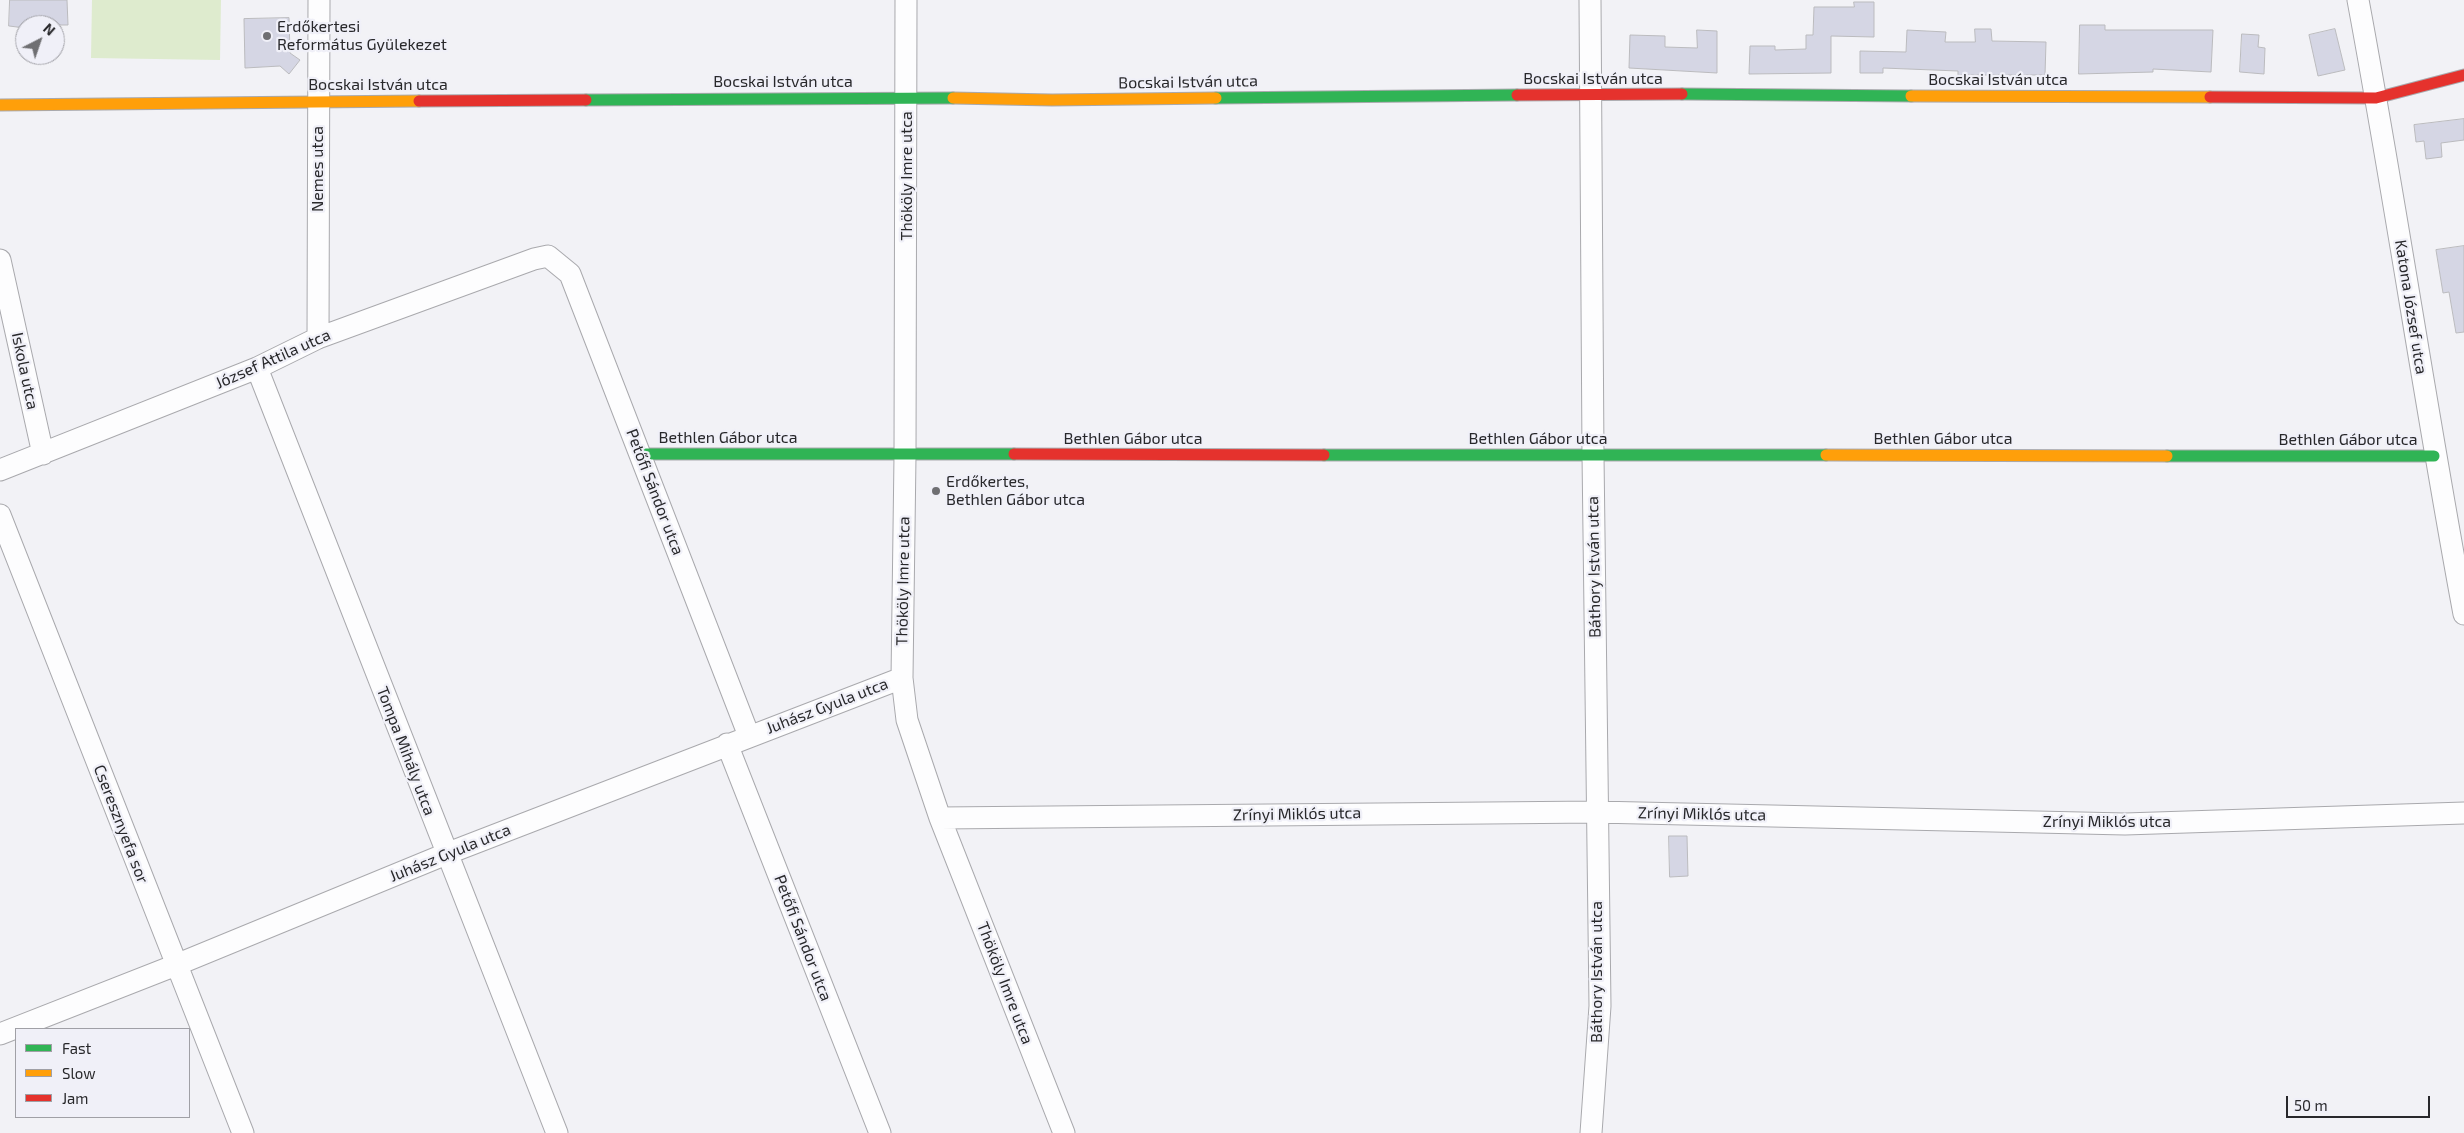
<!DOCTYPE html>
<html>
<head>
<meta charset="utf-8">
<style>
	body { margin:0 }
	#map { position:relative; width:2464px; height:1133px; overflow:hidden; background:#f2f2f6; font-family:"Exo 2",sans-serif }
	canvas { display:block }
	.legend { position:absolute; left:15px; top:1028px; width:175px; height:90px; box-sizing:border-box; background:#f0f0f8; border:1px solid #a0a0a6; margin:0; padding:6px 9px; list-style:none; font-size:15px; color:#28282b }
	.legend li { display:flex; align-items:center; gap:10px; height:25px }
	.legend b { width:25px; border:1px solid #a0a0a6 }
	.north { position:absolute; left:15px; top:15px; width:50px; height:50px; box-sizing:border-box; background:#f0f0f8; border:1px solid #a0a0a6; border-radius:50%; rotate:41deg; font-size:14px; font-weight:700; line-height:20px; text-align:center; color:#28282b }
	.north::after { content:''; display:block; margin:auto; width:18px; height:22px; background:#6f6f72; clip-path:polygon(50% 0,100% 100%,50% 72%,0 100%) }
	.scale { position:absolute; left:2286px; top:1096px; width:144px; height:22px; box-sizing:border-box; border:2px solid #28282b; border-top:0; padding-left:6px; font-size:15px; line-height:18px; white-space:nowrap; color:#28282b; -webkit-text-stroke:4px #f0f0f8; paint-order:stroke }
</style>
</head>
<body>
<div id="map">
<canvas width="2464" height="1133"></canvas>
<ul class="legend">
<li><b style="height:6px;background:#30b455"></b>Fast</li>
<li><b style="height:6px;background:#ff9f0a"></b>Slow</li>
<li><b style="height:6px;background:#e5322d"></b>Jam</li>
</ul>
<div class="north">N</div>
<div class="scale">50 m</div>
</div>
<script>
const ctx = document.querySelector('canvas').getContext('2d');
ctx.lineJoin = 'round';
function fill(path, color) {
  ctx.fillStyle = color;
  ctx.fill(path, 'evenodd');
}
function stroke(path, color, width, dash) {
  ctx.strokeStyle = color;
  ctx.lineWidth = width;
  ctx.lineCap = dash ? 'butt' : 'round';
  ctx.setLineDash(dash || []);
  ctx.stroke(path);
}
function write(font, color, halo, rows, align = 'center') {
  ctx.font = font + ' "Exo 2",sans-serif';
  ctx.lineWidth = 4.5;
  ctx.setLineDash([]);
  ctx.textBaseline = 'middle';
  ctx.strokeStyle = halo;
  ctx.fillStyle = color;
  for (const [text, x, y, turn = 0] of rows) {
    ctx.save();
    ctx.translate(x, y);
    ctx.rotate((+turn || 0) * Math.PI / 180);
    ctx.textAlign = isNaN(turn) ? turn : align;
    if (halo) ctx.strokeText(text, 0, 0);
    ctx.fillText(text, 0, 0);
    ctx.restore();
  }
}
fill(new Path2D(`
	M92 0H221L220 60 91 58Z`), '#deebce');
const building = new Path2D(`
	M10 0H67L68 25H25V28L9 26Z
	M1854 2H1874V37L1831 36V73L1749 74 1750 46H1775V50L1806 49V35H1813L1814 7H1854Z
	M289 18 290 53 300 60 289 74 280 66 245 68 244 19Z
	M2080 25H2105V30H2213L2211 72 2153 69V72L2079 74Z
	M1975 29H1991L1992 41 2046 42 2045 75H1958V71L1883 68V73H1860V51L1906 52 1907 30 1946 32 1945 42H1975Z
	M2335 29 2345 70 2318 76 2309 35Z
	M1697 30 1717 31V73L1629 68 1630 35 1665 36V47L1697 48Z
	M2242 34 2259 35 2258 47 2265 48 2264 74 2240 72Z
	M2464 119V140L2441 143 2442 157 2426 159 2424 141 2416 142 2414 125Z
	M2464 246V332L2456 333 2449 292 2443 293 2436 250Z
	M1669 836H1687L1688 876 1670 877Z`);
fill(building, '#d5d6e4');
stroke(building, '#bbbbbe', 1);
const street = new Path2D(`
	M906 0 905 456 902 678 907 720 940 818 1064 1133
	M1590 0 1593 455 1600 1006 1591 1133
	M2358 0C2396 204 2426 410 2464 614
	M0 260 43 454
	M318 338 319 0
	M257 368 557 1133
	M0 470 257 368 318 338 534 259 548 256 570 274 749 736
	M0 515 243 1133
	M727 744 880 1133
	M940 818 1596 812 2125 824 2464 813
	M0 1034 176 965 446 854 902 678`);
const fast = new Path2D(`
	M1682 94 1911 96
	M1216 98 1517 95
	M586 100 953 98
	M641 454H1014
	M1324 455H1826
	M2167 456H2434`);
const slow = new Path2D(`
	M1911 96 2210 97
	M953 98 1052 100 1216 98
	M0 105 419 101
	M1826 455 2167 456`);
const jam = new Path2D(`
	M1517 95 1682 94
	M2210 97 2376 98 2464 75
	M419 101 586 100
	M1014 454 1324 455`);
stroke(street, '#a9a9ad', 23);
stroke(fast, '#a9a9ad', 13);
stroke(slow, '#a9a9ad', 13);
stroke(jam, '#a9a9ad', 13);
stroke(street, '#fdfdfe', 21);
stroke(fast, '#30b455', 11);
stroke(slow, '#ff9f0a', 11);
stroke(jam, '#e5322d', 11);
for (const [x, y, r, color] of [
	[267,36,5,"#6f6f72"],
	[936,491,5,"#6f6f72"]
]) {
  const dot = new Path2D();
  dot.arc(x, y, r, 0, 2 * Math.PI);
  ctx.fillStyle = color;
  ctx.fill(dot);
  stroke(dot, '#f0f0f8', 2);
}
write('16px', '#28282b', '#f0f0f8', [
	["Erdőkertesi",277,27],
	["Református Gyülekezet",277,45],
	["Erdőkertes,",946,482],
	["Bethlen Gábor utca",946,500]
], 'left');
write('16px', '#28282b', '#f0f0f8', [
	["Bocskai István utca",1593,79],
	["Bocskai István utca",1998,80],
	["Bocskai István utca",783,82],
	["Bocskai István utca",1188,82,-1],
	["Bocskai István utca",378,85],
	["Nemes utca",318,169,-90],
	["Thököly Imre utca",907,176,-90],
	["Katona József utca",2411,307,81],
	["József Attila utca",273,359,-24],
	["Iskola utca",25,371,78],
	["Bethlen Gábor utca",728,438],
	["Bethlen Gábor utca",1133,439],
	["Bethlen Gábor utca",1538,439],
	["Bethlen Gábor utca",1943,439],
	["Bethlen Gábor utca",2348,440],
	["Petőfi Sándor utca",655,492,69],
	["Báthory István utca",1594,567,-91],
	["Thököly Imre utca",903,581,-89],
	["Juhász Gyula utca",827,706,-21],
	["Tompa Mihály utca",406,751,69],
	["Zrínyi Miklós utca",1297,814,-1],
	["Zrínyi Miklós utca",1702,814,1],
	["Zrínyi Miklós utca",2107,822],
	["Cseresznyefa sor",121,824,69],
	["Juhász Gyula utca",450,853,-22],
	["Petőfi Sándor utca",803,938,69],
	["Báthory István utca",1597,972,-90],
	["Thököly Imre utca",1005,983,69]
]);
</script>
</body>
</html>
